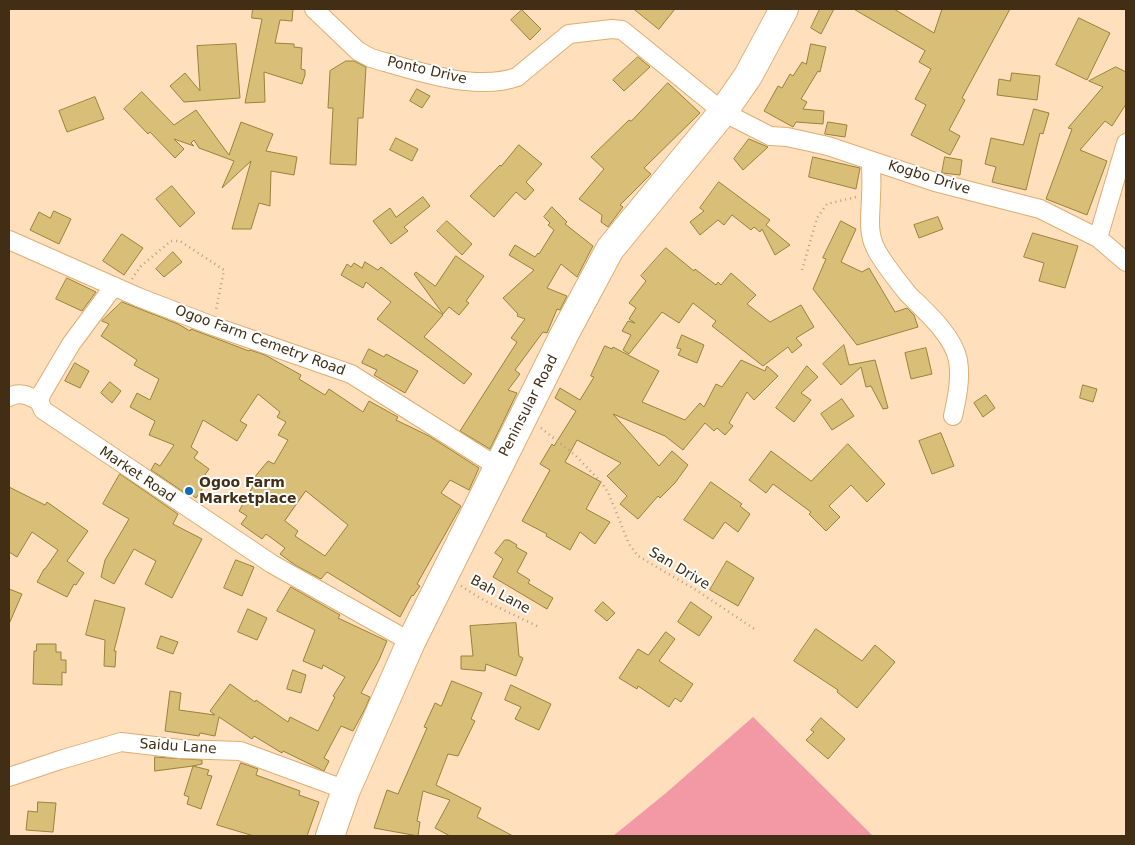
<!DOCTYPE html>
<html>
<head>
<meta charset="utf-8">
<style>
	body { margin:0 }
	#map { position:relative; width:1135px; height:845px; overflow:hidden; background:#ffdfbc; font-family:"DejaVu Sans",sans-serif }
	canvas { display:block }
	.frame { position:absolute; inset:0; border:10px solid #422e15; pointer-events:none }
</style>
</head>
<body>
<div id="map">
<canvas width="1135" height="845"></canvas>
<div class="frame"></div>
</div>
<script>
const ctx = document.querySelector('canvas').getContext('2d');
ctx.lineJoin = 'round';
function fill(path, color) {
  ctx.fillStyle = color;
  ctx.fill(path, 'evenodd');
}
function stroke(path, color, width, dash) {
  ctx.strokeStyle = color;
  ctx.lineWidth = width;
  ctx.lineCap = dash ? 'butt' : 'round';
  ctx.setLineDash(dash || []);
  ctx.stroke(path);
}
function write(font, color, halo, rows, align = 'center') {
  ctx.font = font + ' "DejaVu Sans",sans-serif';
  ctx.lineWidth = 4;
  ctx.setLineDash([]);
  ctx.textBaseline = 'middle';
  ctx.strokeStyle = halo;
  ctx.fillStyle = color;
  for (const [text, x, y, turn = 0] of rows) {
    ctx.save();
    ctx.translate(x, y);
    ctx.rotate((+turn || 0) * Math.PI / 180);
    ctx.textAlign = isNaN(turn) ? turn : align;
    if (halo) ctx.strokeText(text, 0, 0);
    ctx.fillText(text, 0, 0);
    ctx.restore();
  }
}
fill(new Path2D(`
	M753 717 873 836H613L666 793Z`), '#f399a6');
const building = new Path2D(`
	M253 9H293L292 21 280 20 275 43 294 44V47L302 48 301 69 305 70V75L302 84 264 72 265 102 245 103 262 19 252 18Z
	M634 9H675L659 29Z
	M820 9H834L821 34 811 28Z
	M854 9H894L934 33 942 9H1010L962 98 965 100 949 130 960 136 950 155 911 135 926 105 915 99 931 69 919 62 925 51Z
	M522 10 541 29 530 40 511 20Z
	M1079 18 1110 33 1087 80 1056 65Z
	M236 44 240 98 184 102 170 86 185 73 200 91 197 46Z
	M811 44 826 47 820 72 818 71 801 99 807 102 803 109 824 111 823 124 796 122 793 127 764 111 778 86 782 88 790 74 793 76 802 62 806 64Z
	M638 57 650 67 624 91 613 80Z
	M346 61H354L366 67 363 118H358L356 165 330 164 333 108H328L330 71Z
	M1116 67 1126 72V104L1112 126 1105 121 1080 150 1107 161 1087 215 1046 199 1072 129 1068 128 1103 87 1089 81Z
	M1012 73 1040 76 1037 100 997 95 999 79 1010 81Z
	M668 83 700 113 644 168 651 174 620 205 623 207 608 227 601 222 602 215 579 199 604 169 591 157 629 120 631 121Z
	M417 89 430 96 422 108 410 101Z
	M142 92 174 125 196 110 229 155 241 122 273 134 266 151 297 157 294 175 271 171 270 206 259 203 251 229H232L251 161 222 188 234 161 199 148 194 140 191 143 194 146 174 139 184 149 175 158 150 132 148 134 124 109Z
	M95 97 104 119 67 132 59 111Z
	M1034 109 1049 113 1043 134 1040 133 1026 190 992 182 996 167 985 164 991 138 1023 145Z
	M828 122 847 125 845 137 825 134Z
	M396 138 418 149 412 161 390 150Z
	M749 139 768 147 743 170 734 159Z
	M519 145 542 164 526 182 534 190 525 200 516 192 494 217 470 196 500 165 501 166Z
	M813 157 860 168 856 189 809 177Z
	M945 157 962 160 960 175 942 173Z
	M719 182 770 220 766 225 790 245 775 255 762 229 760 232 754 227 751 230 732 215 724 225 718 220 700 235 690 222 704 211 700 208Z
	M172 186 195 213 180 227 156 199Z
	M423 197 430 206 404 227 408 231 391 244 373 221 390 208 396 217Z
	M552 207 567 222 565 224 593 246 577 277 561 264 547 288 567 296 560 310 557 309 547 333 543 332 515 370 520 374 508 390 517 393 490 449 460 431 517 342 511 338 525 319 517 316 518 314 503 298 534 270 509 255 515 245 535 257 538 253 539 254 554 230 548 225 550 223 544 217Z
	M54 211 71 219 59 244 30 230 39 212 50 218Z
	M938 217 943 229 919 238 914 225Z
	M447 221 472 244 462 255 437 231Z
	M841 221 856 229 841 262 862 272 869 268 895 312 907 308 914 315 918 327 857 345 813 289 826 259 823 258Z
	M1033 233 1078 246 1065 288 1039 281 1044 263 1024 257Z
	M122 234 143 248 124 275 103 261Z
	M666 248 694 271 695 269 716 285 718 282 721 285 731 273 756 295 747 304 770 322 801 305 814 327 796 338 802 345 792 353 788 347 763 366 712 326 716 321 693 303 679 323 662 312 629 354 623 350 631 335 622 331 628 321 635 323 629 319 636 308 629 303 646 281 641 276Z
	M173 252 182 262 164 277 156 269Z
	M456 256 484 276 466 301 469 303 459 315 449 307 443 314 414 274 416 272 435 286Z
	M365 262 378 270 381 267 443 315 424 337 472 374 464 384 377 319 391 302 366 282 363 288 341 275 347 264 351 267 354 263 362 268Z
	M67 278 96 292 82 311 56 299Z
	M122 302 178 324 190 331 191 329 249 351 250 350 265 355 301 375 299 379 325 395 329 389 363 412 369 401 398 417 396 420 429 436 479 468 469 490 450 480 441 493 461 506 417 584 420 586 413 596 412 595 400 617 327 572 321 579 295 565 280 554 285 548 266 534 262 539 241 524 247 516 239 511 256 481 253 479 268 461 274 464 288 440 278 435 286 422 277 417 280 412 258 394 240 421 247 425 237 441 203 420 191 447 198 452 194 458 209 469 202 479 207 482 196 498 189 493 188 495 151 470 155 463 160 466 174 445 149 435 155 421 130 407 137 393 150 400 159 379 134 365 137 360 101 336 109 324 102 321ZM306 491 348 525 325 556 295 536 298 531 285 521Z
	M682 335 704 345 697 363 678 355 681 349 677 348Z
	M844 345 849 365 875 360 888 408 883 409 871 386 866 387 861 367 841 385 823 364Z
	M605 346 612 349 613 347 659 371 642 402 685 420 700 403 704 407 716 384 722 387 741 360 765 371 767 366 778 376 754 400 747 392 729 423 733 426 725 435 717 428 714 431 705 423 683 450 665 436 613 414 659 466 672 451 688 465 675 483 660 498 658 496 638 519 620 504 627 496 607 476 621 463 577 440 565 462 601 482 586 509 610 522 595 544 580 532 570 550 546 536 547 534 522 521 550 470 540 464 552 444 554 446 576 411 555 398 560 388 580 400 594 377 591 376Z
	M926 348 932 374 911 379 905 353Z
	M369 349 384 357 386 354 418 371 405 393 374 375 377 370 362 363Z
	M75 363 89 371 80 388 65 381Z
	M807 366 818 377 801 393 811 400 794 422 776 408Z
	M110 382 121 391 112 403 101 393Z
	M1083 385 1097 389 1093 402 1080 398Z
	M986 395 995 408 983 417 974 403Z
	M842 399 854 416 832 430 821 414Z
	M941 433 954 466 932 474 919 441Z
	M848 444 885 484 867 502 851 485 829 506 840 517 826 531 809 514 811 512 773 484 766 493 749 480 771 451 811 481Z
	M120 474 178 514 173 524 202 539 172 598 145 584 156 561 134 549 114 584 101 577 105 560 129 519 103 504Z
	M711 482 742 504 740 506 750 514 738 532 725 522 713 539 684 520Z
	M9 487 45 505 47 502 88 531 67 561 84 573 76 585 74 584 67 597 37 582 44 569H45L58 550 32 532 17 557 9 552Z
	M505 540H509L517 545 516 547 527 553 517 572 530 580 528 583 553 598 547 609 493 577 503 559 495 553Z
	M236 560 254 567 242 596 224 588Z
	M727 561 754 578 738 606 710 590Z
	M291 587 340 615 338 618 387 641 379 660 361 693 370 697 365 709 353 731 341 726 324 758 329 761 324 771 283 751 282 753 254 736 252 739 219 717 215 736 200 733 199 736 165 731 170 691 181 693 179 710 215 715 210 711 230 684 255 702 256 700 288 722 290 717 318 731 335 697 333 696 345 677 323 665 322 669 303 661 315 630 277 611Z
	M9 589 22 594 9 624Z
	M95 600 125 608 114 651H116L115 667 104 666 105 640 86 635Z
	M603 602 615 613 607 621 595 611Z
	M691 602 712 617 699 636 678 622Z
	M248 609 267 618 257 640 238 632Z
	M516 623 519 656 523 658 516 676 486 664 485 671 461 669V656H473L470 626Z
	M816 629 862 661 875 645 895 662 857 708 837 692 838 690 794 661Z
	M666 632 675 639 659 661 693 684 681 702 675 698 669 707 638 686 637 689 619 678 638 649 648 655Z
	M161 636 178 642 173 654 157 648Z
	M37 644H56V652H61V660H66V673L62 672V685L33 684 34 651H36Z
	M293 670 306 675 301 693 287 689Z
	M452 681 482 693 471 719 475 721 458 756 448 754 436 785 481 808 477 817 513 836H450L435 828 450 800 423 791 417 821 420 822 418 836 374 828 387 790 398 794 427 728 424 727 435 703 441 706Z
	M511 685 551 704 539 730 515 719 521 707 505 700Z
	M821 718 845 739 828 759 806 740 814 732 811 730Z
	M155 757 202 760V764L193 766 209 770 207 775 212 776 201 809 187 804 189 797 184 795 193 766 155 771Z
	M241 763 258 769 256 775 300 791 299 795 319 802 307 836H254L217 825Z
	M38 802 56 803 53 832 26 830 28 811 37 812Z`);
fill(building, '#d8be76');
stroke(building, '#9a823a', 1);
const minor = new Path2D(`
	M314 9 358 51 371 58C413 70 474 92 517 77L569 34 612 29 622 30 723 112 770 136 787 137 828 146 935 182 1040 209 1098 238 1126 262
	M871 161C871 172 872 184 871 195 871 212 867 231 875 247 880 259 900 284 908 294 925 311 953 335 958 360 961 379 957 398 953 416
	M1098 238 1126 143
	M9 240 138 297 213 326 351 374 498 467
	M114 286 71 344 42 393 39 401 43 410 272 564 411 642
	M9 397C20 391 29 396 39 401
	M9 777 60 760 121 742 180 749 240 751 346 790`);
const primary = new Path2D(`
	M330 836 346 790 411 642 564 335 610 249 723 112 748 76 784 9`);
stroke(minor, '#dfad72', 20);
stroke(primary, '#dfad72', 30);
stroke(new Path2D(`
	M802 270 817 218 827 204 856 197
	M132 279 141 266 171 241H180L224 270 216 310
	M541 428 575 455 601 482 608 492 629 544 638 556 696 590 756 630
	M461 586 485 601 537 626`), '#b99e7f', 2.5, [1, 4]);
stroke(minor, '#fff', 18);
stroke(primary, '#fff', 28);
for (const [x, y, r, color] of [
	[189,491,5,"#0d6cb9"]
]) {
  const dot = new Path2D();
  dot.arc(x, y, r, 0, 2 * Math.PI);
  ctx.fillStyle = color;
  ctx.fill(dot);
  stroke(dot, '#fff', 2);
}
write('14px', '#422e15', '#fff', [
	["Ponto Drive",427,71,13],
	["Kogbo Drive",929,178,17],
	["Ogoo Farm Cemetry Road",260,341,20],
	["Peninsular Road",529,406,-63],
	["Market Road",137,475,34],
	["San Drive",679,569,31],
	["Bah Lane",500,595,28],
	["Saidu Lane",178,747,4]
]);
write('bold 14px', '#422e15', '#fff', [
	["Ogoo Farm",199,483],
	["Marketplace",199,499]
], 'left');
</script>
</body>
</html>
